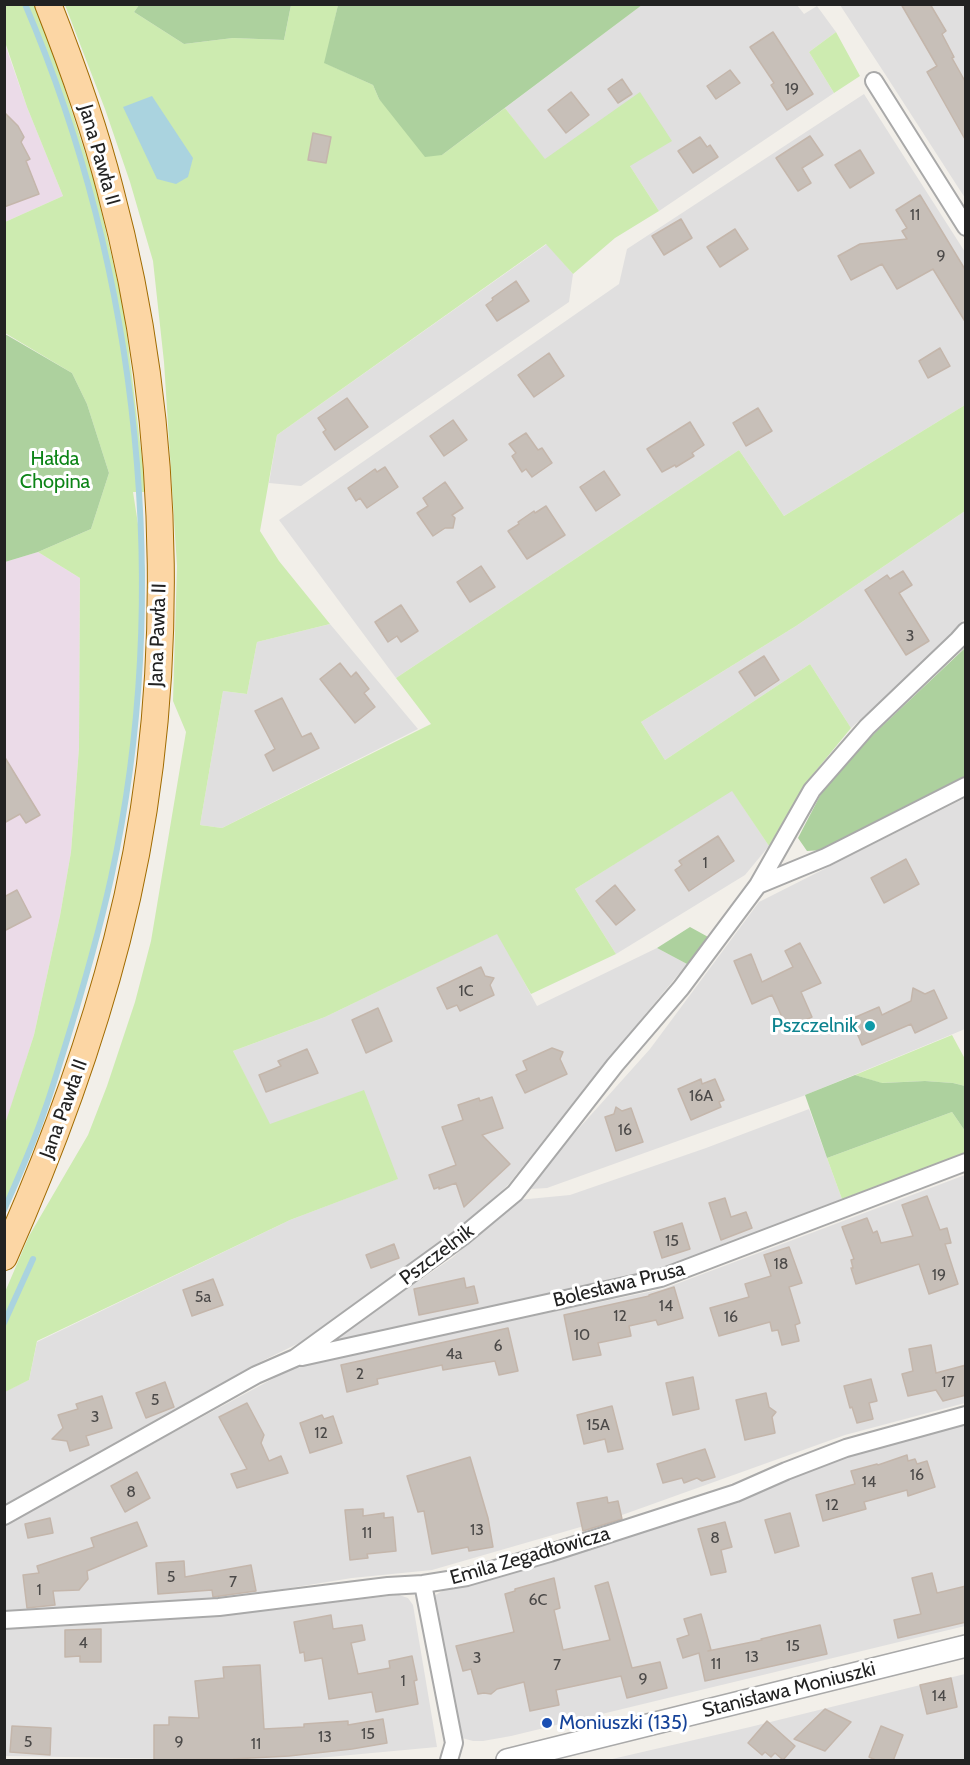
<!DOCTYPE html>
<html>
<head>
<meta charset="utf-8">
<style>
	body { margin:0 }
	#map { position:relative; width:970px; height:1765px; overflow:hidden; background:#f2efe9; font-family:Cabin,sans-serif }
	canvas { display:block }
	.frame { position:absolute; inset:0; border:6px solid #222; pointer-events:none }
</style>
</head>
<body>
<div id="map">
<canvas width="970" height="1765"></canvas>
<div class="frame"></div>
</div>
<script>
const ctx = document.querySelector('canvas').getContext('2d');
ctx.lineJoin = 'round';
function fill(path, color) {
  ctx.fillStyle = color;
  ctx.fill(path, 'evenodd');
}
function stroke(path, color, width, dash) {
  ctx.strokeStyle = color;
  ctx.lineWidth = width;
  ctx.lineCap = dash ? 'butt' : 'round';
  ctx.setLineDash(dash || []);
  ctx.stroke(path);
}
function write(font, color, halo, rows, align = 'center') {
  ctx.font = font + ' Cabin,sans-serif';
  ctx.lineWidth = 6;
  ctx.setLineDash([]);
  ctx.textBaseline = 'middle';
  ctx.strokeStyle = halo;
  ctx.fillStyle = color;
  for (const [text, x, y, turn = 0] of rows) {
    ctx.save();
    ctx.translate(x, y);
    ctx.rotate((+turn || 0) * Math.PI / 180);
    ctx.textAlign = isNaN(turn) ? turn : align;
    if (halo) ctx.strokeText(text, 0, 0);
    ctx.fillText(text, 0, 0);
    ctx.restore();
  }
}
fill(new Path2D(`
	M642 5H797L804 14 817 6 836 32 809 52 834 93 659 211 630 166 545 160 505 108Z
	M840 5H965V198L885 74Z
	M864 94 965 252V405L784 516 739 450 396 678 279 520 619 284 627 249Z
	M547 244 573 274 569 302 301 486 269 483 277 435Z
	M965 511V618L955 631 935 651 851 728 810 664 665 760 641 722 796 626Z
	M330 624 418 729 222 828 200 825 223 691 247 694 257 642Z
	M732 790 769 846 745 875 616 954 575 889Z
	M965 798V1029L803 1096 547 1188 531 1189 529 1184 650 1049 759 902Z
	M498 933 537 1006 657 948 687 964 600 1069 508 1185 457 1231 299 1343 252 1366 5 1508 4 1392 29 1380 37 1342 290 1220 397 1179 269 1124 233 1051 325 1017Z
	M809 1109 842 1199 660 1269 324 1346 452 1258 518 1200 570 1195 706 1148Z
	M965 1175V1403L845 1435 622 1515 432 1570 352 1578 271 1591 200 1600 5 1613 4 1524 289 1370 348 1354 663 1289Z
	M965 1423V1626L511 1736 483 1741H473L462 1738 431 1605 434 1596 444 1590 549 1559 864 1450Z
	M399 1595 408 1598 413 1605 437 1747 318 1758 239 1760 5 1756V1627H55L224 1615Z
	M965 1674V1760H608L750 1727Z`), '#e0dfdf');
fill(new Path2D(`
	M4 42 27 107 63 196 5 222Z
	M38 552 80 578 79 748 71 852 60 916 34 1035 5 1126V562Z`), '#ebdbe8');
fill(new Path2D(`
	M34 4 52 49 95 184 124 310 146 492H133L145 569 143 635 133 761 110 878 81 996 45 1113 5 1208V1124L34 1035 60 916 71 852 79 748 80 578 38 552 91 529 109 473 87 404 72 373 5 333V222L63 196 27 107 5 42V5Z
	M65 5H139L134 12 184 44 233 38 284 40 291 5H338L325 63 373 85 379 99 442 155 505 108 545 159 640 92 672 141 630 166 659 211 615 238 573 274 546 244 277 435 260 531 279 561 330 624 257 642 247 694 223 691 200 825 222 828 431 724 396 678 739 450 784 516 965 405V511L796 626 641 722 665 760 810 664 851 728 805 784 769 846 732 791 575 889 616 954 531 994 497 934 325 1017 233 1051 270 1124 364 1090 398 1179 290 1220 37 1341 29 1380 5 1392V1292L29 1236 88 1135 107 1086 135 1002 151 941 186 732 173 701 177 566 164 362 153 261 130 182 105 109Z
	M836 32 860 76 834 93 809 52Z
	M952 1035 965 1059V1086L953 1083 925 1081 881 1083 855 1075Z
	M952 1112 965 1131V1153L842 1199 827 1158Z`), '#cdebb0');
fill(new Path2D(`
	M139 5V4L291 5 284 40 233 38 184 44 134 12Z
	M338 5V4L642 5 442 155 425 157 379 99 373 85 324 63Z
	M5 334 72 373 87 404 109 473 91 529 38 552 5 562Z
	M965 648V777L823 850 807 851 798 838 823 790 860 747Z
	M690 927 710 938 687 964 657 948Z
	M855 1075 882 1083 925 1081 953 1083 965 1086V1131L952 1112 827 1158 805 1095Z`), '#add19e');
fill(new Path2D(`
	M152 96 193 158 188 177 176 184 157 179 123 107Z`), '#aad3df');
stroke(new Path2D(`
	M4 1210C18 1178 33 1145 44 1112 51 1093 57 1072 63 1053 81 995 98 937 111 878 173 593 140 273 25 4
	M4 1323 33 1259`), '#aad3df', 6);
const building = new Path2D(`
	M901 4H930L946 31 942 34 954 57 952 58 966 83V141L927 72 937 66Z
	M773 32 813 94 787 110 771 85 774 83 750 47Z
	M730 70 740 83 716 99 707 86Z
	M622 79 632 94 618 103 608 89Z
	M571 92 589 115 566 133 548 110Z
	M4 112 18 126 24 137 21 142 30 159 26 161 39 194 4 207Z
	M313 133 331 137 326 163 308 160Z
	M810 136 823 155 802 168 811 183 798 191 776 158Z
	M700 137 707 147 710 145 718 157 693 173 678 151Z
	M860 150 874 173 850 188 835 165Z
	M920 195 966 271V323L933 269 897 289 882 264 851 280 838 256 860 244 907 239 902 231 907 228 896 210Z
	M681 219 692 238 664 255 652 236Z
	M735 229 748 249 720 267 707 247Z
	M516 281 529 301 497 321 486 305 493 300 492 298Z
	M940 348 950 366 928 378 919 361Z
	M549 353 564 376 534 397 518 375Z
	M347 398 368 427 335 450 323 432 326 430 318 418Z
	M758 408 772 431 746 446 733 423Z
	M453 420 467 440 444 456 430 436Z
	M690 422 704 445 692 453 694 456 676 467 675 465 662 472 647 449Z
	M526 433 538 450 542 448 552 463 532 477 526 469 522 472 512 456 516 453 509 444Z
	M385 467 398 487 367 508 360 498 356 501 348 488 375 469 377 472Z
	M604 471 620 495 596 511 580 487Z
	M445 482 463 508 452 515 455 518 453 528H445L433 536 417 513 428 506 423 498Z
	M546 506 565 535 527 559 508 531 519 524 518 522 534 511 535 513Z
	M481 566 495 587 470 602 457 582Z
	M903 571 912 585 899 593 929 641 906 655 865 590 887 575 890 579Z
	M401 605 418 631 401 642 397 636 388 642 375 622Z
	M764 656 779 680 755 696 739 672Z
	M340 663 351 677 356 672 369 689 364 693 375 707 355 723 320 679Z
	M282 698 302 737 311 733 319 748 273 771 265 755 275 749 255 711Z
	M4 756 40 815 26 823 20 814 4 823Z
	M718 836 734 861 689 891 675 870 682 865 679 861Z
	M906 859 919 884 884 903 871 878Z
	M615 885 635 910 616 925 596 901Z
	M17 890 31 917 4 931V897Z
	M800 943 821 983 801 992 812 1017 787 1028 772 995 752 1004 734 961 751 954 762 982 793 967 785 951Z
	M481 967 485 976 494 978 490 985 494 995 460 1011 457 1005 447 1009 437 988Z
	M913 988 925 994 934 990 947 1018 915 1033 911 1024 862 1045 851 1019 879 1007 882 1015 911 1001Z
	M378 1008 392 1041 366 1053 352 1020Z
	M552 1048 563 1052 560 1059 567 1074 525 1093 516 1075 527 1070 523 1061Z
	M307 1049 318 1073 266 1092 259 1075 281 1066 278 1061Z
	M701 1079 702 1084 715 1079 724 1100 719 1102 721 1107 691 1120 678 1089Z
	M492 1097 503 1128 482 1135 510 1164 464 1207 456 1183 439 1189V1187L434 1189 429 1175 456 1165 442 1127 463 1120 458 1105 479 1098 480 1101Z
	M616 1107 622 1111 631 1108 643 1142 616 1151 605 1117 614 1114Z
	M927 1196 940 1230 947 1228 951 1243 945 1244 958 1284 929 1294 919 1264 856 1284 851 1268H853L851 1260 854 1259 842 1227 867 1218 873 1233 877 1231 881 1243 913 1236 902 1205Z
	M725 1198 731 1217 746 1212 752 1228 721 1240 709 1203Z
	M682 1223 690 1249 662 1258 654 1232Z
	M394 1244 399 1258 371 1268 366 1255Z
	M789 1247 802 1283 789 1287 800 1323 795 1325 799 1341 782 1345 778 1330 772 1331 770 1322 719 1336 710 1308 749 1297 745 1284 771 1276 764 1255Z
	M464 1278 466 1288 474 1286 478 1303 419 1315 414 1289Z
	M213 1279 223 1305 192 1316 183 1290Z
	M674 1287 683 1318 658 1325 656 1320 629 1326 631 1336 598 1343 601 1355 573 1360 564 1315 649 1296V1295Z
	M508 1328 518 1371 499 1375 495 1361 443 1370 442 1365 377 1379 378 1384 347 1392 341 1365Z
	M931 1345 936 1373 966 1365V1395L943 1401 936 1390 908 1396 902 1374 913 1371 909 1349Z
	M693 1377 699 1409 673 1415 666 1383Z
	M871 1379 877 1401 869 1403 873 1419 857 1423 852 1407 850 1408 844 1386Z
	M165 1382 174 1407 146 1418 136 1393Z
	M766 1393 769 1407 776 1412 772 1417 775 1433 745 1440 736 1400Z
	M102 1396 112 1428 86 1436 89 1445 70 1451 67 1441 52 1439 63 1428 58 1415 78 1409 76 1404Z
	M247 1403 264 1435 261 1443 269 1461 281 1456 288 1473 237 1488 231 1474 247 1469 219 1417Z
	M612 1406 623 1449 608 1452 605 1439 584 1444 577 1415Z
	M322 1415 324 1419 333 1416 342 1443 310 1453 300 1423Z
	M705 1449 715 1477 702 1481 697 1478 684 1483 682 1478 663 1483 657 1464Z
	M907 1455 908 1461 915 1459 917 1464 927 1461 935 1487 908 1496 907 1490 864 1502 866 1509 823 1521 816 1495 855 1484 851 1471 877 1464 878 1465Z
	M470 1457 488 1518 493 1547 469 1551 468 1547 432 1554 424 1511 418 1512 407 1476Z
	M137 1472 150 1498 125 1512 111 1486Z
	M607 1497 608 1503 618 1501 622 1519 583 1531 577 1503Z
	M363 1509V1516L384 1513V1518L393 1517 396 1551 367 1554 368 1558 350 1560 345 1510Z
	M790 1513 799 1546 775 1553 765 1520Z
	M50 1518 53 1533 28 1538 25 1524Z
	M137 1522 147 1546 87 1571 88 1579 79 1590 53 1591 55 1605 27 1608 23 1575 39 1573 37 1566 94 1547 91 1538Z
	M725 1522 732 1547 721 1550 726 1572 711 1575 698 1529Z
	M184 1561 185 1577 251 1565 256 1591 213 1597 212 1590 158 1594 156 1563Z
	M932 1573 937 1593 966 1586V1622L898 1638 894 1620 921 1614 912 1578Z
	M554 1578 560 1608 554 1610 563 1650 610 1640 595 1586 608 1582 632 1668 660 1662 667 1688 627 1698 621 1676 556 1690 559 1705 530 1711 524 1682 497 1689 491 1694 484 1693 478 1694 471 1669 463 1671 456 1646 514 1632 505 1594 515 1591V1589Z
	M701 1614 711 1650 708 1651 762 1640 761 1639 820 1625 827 1654 705 1681 699 1653 683 1658 677 1639 689 1635 684 1619Z
	M331 1615 333 1629 362 1625 365 1640 351 1643 358 1674 390 1668 389 1661 412 1656 417 1680 414 1681 418 1704 376 1712 372 1692 329 1699 322 1658 305 1661 304 1652 300 1653 294 1622Z
	M101 1629V1662H80V1656L65 1657V1630Z
	M260 1665 264 1729 304 1727V1724L348 1721V1725L383 1719 387 1743 352 1749 289 1756 233 1759 154 1760V1725H169V1717L199 1718 195 1681 224 1678 223 1667Z
	M951 1678 957 1707 927 1714 920 1685Z
	M825 1709 851 1722 825 1751 794 1739Z
	M767 1721 795 1746 783 1760 775 1753 771 1757 765 1752 762 1755 748 1743Z
	M12 1726 51 1728 50 1755 10 1752Z
	M881 1726 903 1735 893 1761H878L869 1757Z`);
fill(building, '#c7bfb8');
stroke(building, '#c4b6ab', 1.5);
const minor = new Path2D(`
	M874 81 966 227
	M758 885 826 857 966 786
	M302 1357 661 1278 966 1162
	M4 1516 256 1375 295 1358 462 1237 515 1193 615 1065 681 988 758 885 812 790 867 727 958 640 966 631
	M423 1584 454 1743 449 1760
	M4 1620 219 1607 388 1586 423 1584 467 1577 550 1553 736 1493 786 1471 846 1448 966 1415`);
const tertiary = new Path2D(`
	M507 1760 966 1646`);
const primary = new Path2D(`
	M4 1257C50 1154 89 1049 117 940 179 699 174 428 110 189 94 126 72 65 48 4`);
stroke(minor, '#a9a9a9', 20);
stroke(tertiary, '#a9a9a9', 24);
stroke(primary, '#a06b00', 28);
stroke(minor, '#fff', 16);
stroke(tertiary, '#fff', 21);
stroke(primary, '#fcd6a4', 26);
for (const [x, y, r, color] of [
	[870,1026,6,"#0f9aa8"],
	[547,1723,6,"#1a4fb4"]
]) {
  const dot = new Path2D();
  dot.arc(x, y, r, 0, 2 * Math.PI);
  ctx.fillStyle = color;
  ctx.fill(dot);
  stroke(dot, '#fff', 2);
}
write('16px', '#4b4948', null, [
	["19",792,89],
	["11",915,215],
	["9",941,256],
	["3",910,636],
	["1",705,863],
	["1C",466,991],
	["16A",701,1096],
	["16",625,1130],
	["15",672,1241],
	["18",781,1264],
	["19",939,1275],
	["5a",203,1297],
	["14",666,1306],
	["12",620,1316],
	["16",731,1317],
	["10",582,1335],
	["6",498,1346],
	["4a",454,1354],
	["2",360,1374],
	["17",948,1382],
	["5",155,1400],
	["3",95,1417],
	["15A",598,1425],
	["12",321,1433],
	["16",917,1475],
	["14",869,1482],
	["8",131,1492],
	["12",832,1505],
	["13",477,1530],
	["11",367,1533],
	["8",715,1538],
	["5",171,1577],
	["7",233,1582],
	["1",39,1590],
	["6C",538,1600],
	["4",83,1643],
	["15",793,1646],
	["13",752,1657],
	["3",477,1658],
	["11",716,1664],
	["7",557,1665],
	["9",643,1679],
	["1",403,1681],
	["14",939,1696],
	["15",368,1734],
	["13",325,1737],
	["5",28,1742],
	["9",179,1742],
	["11",256,1744]
]);
write('20px', '#222', '#fff', [
	["Jana Pawła II",99,155,74],
	["Jana Pawła II",158,635,-88],
	["Jana Pawła II",64,1109,-70],
	["Pszczelnik",437,1255,-37],
	["Bolesława Prusa",619,1285,-14],
	["Emila Zegadłowicza",530,1556,-16],
	["Stanisława Moniuszki",789,1690,-14]
]);
write('20px', '#0c8416', '#fff', [
	["Hałda",55,459],
	["Chopina",55,482]
]);
write('20px', '#0d838f', '#fff', [
	["Pszczelnik",858,1026]
], 'right');
write('20px', '#164399', '#fff', [
	["Moniuszki (135)",559,1723]
], 'left');
</script>
</body>
</html>
